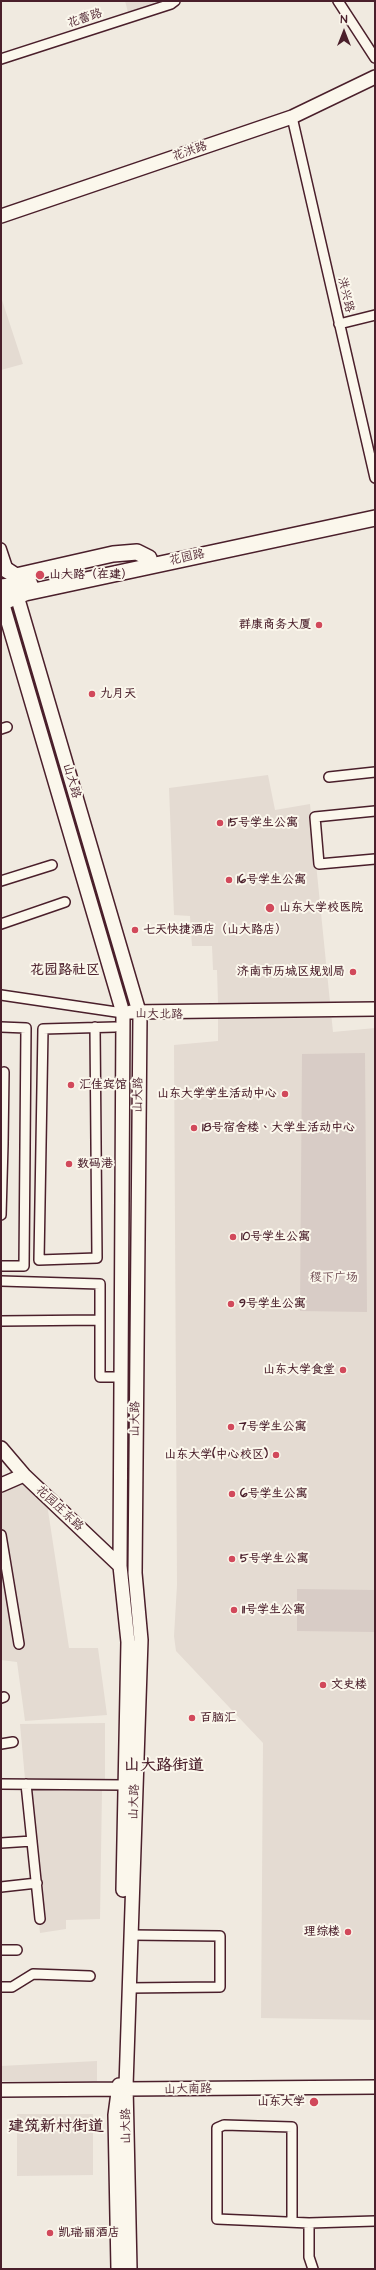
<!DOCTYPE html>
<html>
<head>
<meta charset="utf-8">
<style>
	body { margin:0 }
	#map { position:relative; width:376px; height:2270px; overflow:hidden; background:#f0eae0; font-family:"Architects Daughter",sans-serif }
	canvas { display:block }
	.frame { position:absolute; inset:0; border:2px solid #4a1f2b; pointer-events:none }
	.north { position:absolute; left:324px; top:12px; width:40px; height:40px; -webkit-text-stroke:3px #fbf7ec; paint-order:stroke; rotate:0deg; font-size:11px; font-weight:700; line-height:16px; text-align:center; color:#4a1f2b }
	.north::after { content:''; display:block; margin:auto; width:14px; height:18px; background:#4a1f2b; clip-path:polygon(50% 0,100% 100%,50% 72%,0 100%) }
</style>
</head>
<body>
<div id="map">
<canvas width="376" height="2270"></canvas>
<div class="frame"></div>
<div class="north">N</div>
</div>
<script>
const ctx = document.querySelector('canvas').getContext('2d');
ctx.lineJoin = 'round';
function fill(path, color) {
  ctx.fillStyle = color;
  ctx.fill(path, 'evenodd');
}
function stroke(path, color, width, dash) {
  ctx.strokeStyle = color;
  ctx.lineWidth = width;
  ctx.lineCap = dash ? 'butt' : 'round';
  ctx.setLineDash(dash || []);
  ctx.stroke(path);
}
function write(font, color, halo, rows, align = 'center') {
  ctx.font = font + ' "Architects Daughter","LXGW WenKai TC",sans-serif';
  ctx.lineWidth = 4;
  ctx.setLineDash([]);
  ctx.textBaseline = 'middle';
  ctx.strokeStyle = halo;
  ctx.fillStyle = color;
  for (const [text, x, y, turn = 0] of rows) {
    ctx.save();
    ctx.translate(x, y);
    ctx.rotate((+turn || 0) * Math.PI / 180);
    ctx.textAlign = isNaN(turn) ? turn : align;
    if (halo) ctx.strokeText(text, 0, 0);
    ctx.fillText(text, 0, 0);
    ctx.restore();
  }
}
fill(new Path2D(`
	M125 1H167L128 12Z
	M1 297 23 364 1 370Z
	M268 775 275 810 310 804 333 1032 375 1028V2020L261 2018 263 1743 176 1651 174 1636 177 1585 174 1045 218 1041V1002L217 970H213L212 946H192L190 916 174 915 169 788Z
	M22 1485 47 1504 69 1648H98L107 1715 25 1721 17 1662 1 1660V1490Z
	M105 1723V1780L25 1779 20 1724Z
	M26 1789 102 1790 100 1919 66 1920V1929L40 1933Z
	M97 2061V2081H1V2066Z
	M17 2114H93V2175L17 2176Z`), '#e4dbd2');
fill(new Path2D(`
	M365 1053 367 1312 300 1311 302 1054Z
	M297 1589 375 1590V1632L297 1631Z`), '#d8ccc6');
const street = new Path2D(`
	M338 1 375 58
	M1 59 171 4 175 1
	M292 117 375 478
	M339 324 375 315
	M1 548 9 572
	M1 729 7 727
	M329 777 375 772
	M375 811 315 817 319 864 375 859
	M1 881 52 865
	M1 924 65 902
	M1 995 123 1013
	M1 1027 26 1028 24 1266H1
	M95 1027 97 1258 39 1260 43 1029 115 1027
	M1 1144H3L1 1215
	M3 1144 4 1072
	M1 1281 100 1284V1377H121
	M1 1321 100 1320
	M1 1535 19 1644
	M1 1698 4 1697
	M1 1744 13 1742
	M1 1784 125 1785
	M26 1784 40 1919
	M1 1843 32 1841
	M1 1887 37 1883
	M1 1950H17
	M1 1987H12L33 1974 90 1976
	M129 1988 220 1987V1936L131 1935
	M292 2222V2127L224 2125 217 2128V2219L309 2223
	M313 2269 309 2257V2223L375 2221`);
const secondary = new Path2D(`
	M1 216 292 117 375 77
	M13 588 17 596 140 1015 135 1573 141 1640 126 2086 130 2269
	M1 598 123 1013 120 1566 128 1642 123 1890
	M131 1012 375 1009
	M1 1448 24 1475 120 1566
	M1 1485 24 1475
	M1 2090 375 2087
	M118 2269 115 2115 119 2085`);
const primary = new Path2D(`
	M2 567 16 576 113 554 137 552 149 558
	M1 587 30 584
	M1 603 25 593 375 518`);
stroke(street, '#4a1f2b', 12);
stroke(secondary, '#4a1f2b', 16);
stroke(primary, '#4a1f2b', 18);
stroke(street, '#fbf7ec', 9);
stroke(secondary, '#fbf7ec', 13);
stroke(primary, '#fbf7ec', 15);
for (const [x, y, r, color] of [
	[40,575,5,"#d1495b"],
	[319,625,4,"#d1495b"],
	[92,694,4,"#d1495b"],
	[220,823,4,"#d1495b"],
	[229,880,4,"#d1495b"],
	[270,908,5,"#d1495b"],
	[135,930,4,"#d1495b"],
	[353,972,4,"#d1495b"],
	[71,1085,4,"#d1495b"],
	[285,1094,4,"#d1495b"],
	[194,1128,4,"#d1495b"],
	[69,1164,4,"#d1495b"],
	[233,1237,4,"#d1495b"],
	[231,1304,4,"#d1495b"],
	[343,1370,4,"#d1495b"],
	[231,1427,4,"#d1495b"],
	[276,1455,4,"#d1495b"],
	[232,1494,4,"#d1495b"],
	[232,1559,4,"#d1495b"],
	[234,1610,4,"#d1495b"],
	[323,1685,4,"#d1495b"],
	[192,1718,4,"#d1495b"],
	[348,1932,4,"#d1495b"],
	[314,2102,5,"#d1495b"],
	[50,2233,4,"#d1495b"]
]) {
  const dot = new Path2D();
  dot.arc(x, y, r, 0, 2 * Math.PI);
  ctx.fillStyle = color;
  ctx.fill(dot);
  stroke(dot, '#fbf7ec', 1.5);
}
write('12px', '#4a1f2b', '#fbf7ec', [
	["花蕾路",85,19,-18],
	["花洪路",190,152,-19],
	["洪兴路",345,295,77],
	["花园路",187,558,-12],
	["山大路",71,781,74],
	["山大北路",159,1015,1],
	["山大路",139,1095,-89],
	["山大路",136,1419,-89],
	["花园庄东路",59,1509,43],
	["山大路",135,1802,-88],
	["山大南路",188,2090,-1],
	["山大路",127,2126,-91]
]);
write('bold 12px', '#4a1f2b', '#fbf7ec', [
	["山大路（在建）",49,575],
	["群康商务大厦",311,625,"right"],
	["九月天",100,694],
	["15号学生公寓",228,823],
	["16号学生公寓",237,880],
	["山东大学校医院",279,908],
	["七天快捷酒店（山大路店）",143,930],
	["济南市历城区规划局",345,972,"right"],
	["汇佳宾馆",79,1085],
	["山东大学学生活动中心",277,1094,"right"],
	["18号宿舍楼、大学生活动中心",202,1128],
	["数码港",77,1164],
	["10号学生公寓",241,1237],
	["9号学生公寓",239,1304],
	["山东大学食堂",335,1370,"right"],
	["7号学生公寓",239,1427],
	["山东大学(中心校区)",268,1455,"right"],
	["6号学生公寓",240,1494],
	["5号学生公寓",240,1559],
	["11号学生公寓",242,1610],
	["文史楼",331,1685],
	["百脑汇",200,1718],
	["理综楼",340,1932,"right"],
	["山东大学",305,2102,"right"],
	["凯瑞·丽酒店",58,2233]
], 'left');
write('12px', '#6e4a52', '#fbf7ec', [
	["稷下广场",334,1278]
]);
write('bold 14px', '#4a1f2b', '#fbf7ec', [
	["花园路社区",65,971]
]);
write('bold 16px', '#4a1f2b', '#fbf7ec', [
	["山大路街道",164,1767],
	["建筑新村街道",56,2128]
]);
</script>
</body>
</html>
